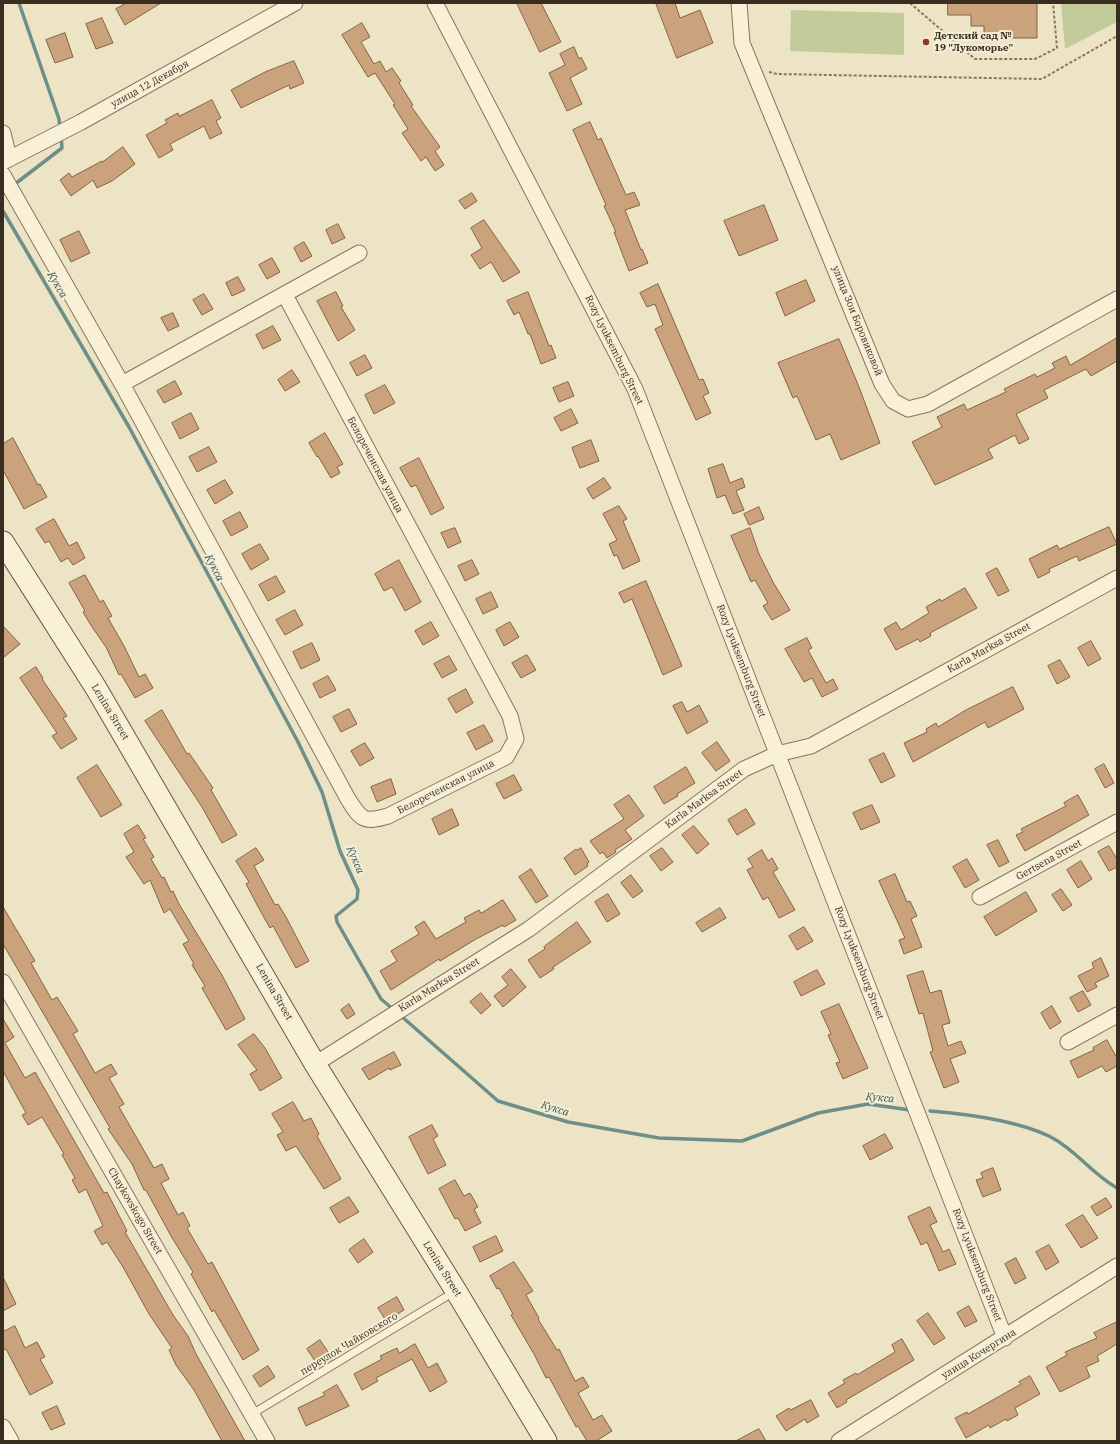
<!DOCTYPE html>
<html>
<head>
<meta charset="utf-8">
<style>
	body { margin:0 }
	#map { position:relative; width:1120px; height:1444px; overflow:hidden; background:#ede4c5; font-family:"IBM Plex Serif",serif }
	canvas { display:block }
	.frame { position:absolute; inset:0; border:4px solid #382d1f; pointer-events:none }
</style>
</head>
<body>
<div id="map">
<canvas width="1120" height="1444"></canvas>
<div class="frame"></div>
</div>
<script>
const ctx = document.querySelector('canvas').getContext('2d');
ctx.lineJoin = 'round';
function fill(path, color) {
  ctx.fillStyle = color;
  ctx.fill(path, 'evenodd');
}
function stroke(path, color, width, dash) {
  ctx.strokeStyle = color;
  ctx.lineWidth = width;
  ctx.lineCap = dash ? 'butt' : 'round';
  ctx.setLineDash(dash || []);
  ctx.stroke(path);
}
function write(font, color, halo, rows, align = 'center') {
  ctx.font = font + ' "IBM Plex Serif",serif';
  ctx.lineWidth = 4;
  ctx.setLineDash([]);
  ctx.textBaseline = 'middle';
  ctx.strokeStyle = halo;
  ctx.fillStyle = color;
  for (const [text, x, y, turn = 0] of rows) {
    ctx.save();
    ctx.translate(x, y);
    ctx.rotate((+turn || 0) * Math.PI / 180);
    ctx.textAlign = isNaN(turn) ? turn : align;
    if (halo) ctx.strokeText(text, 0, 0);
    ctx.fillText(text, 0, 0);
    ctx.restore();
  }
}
fill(new Path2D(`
	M1061 3H1117V22L1065 49Z
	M791 10 904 13V55L790 51Z`), '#c2cb99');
stroke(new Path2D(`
	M19 3 59 119 60 128
	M15 184 62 148 61 136
	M3 211 129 427 298 742 322 792 340 851 358 890 357 899 336 916 337 922 381 999 394 1010
	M400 1015 498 1101 568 1122 659 1138 742 1141 818 1113 868 1104 910 1110
	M930 1111C967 1114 1015 1120 1049 1136 1075 1149 1092 1174 1117 1188`), '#6e8f89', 3.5);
const building = new Path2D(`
	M127 3H161L125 25 116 9Z
	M517 3H541L561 42 540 52Z
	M656 3H675L680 18 700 10 713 43 677 58Z
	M948 3H1037V38H984V26H971V15H948Z
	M102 18 113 43 96 49 86 24Z
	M362 23 370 37 361 42 374 64 380 61 386 72 392 68 401 81 399 83 413 105 411 106 440 147 435 151 444 165 435 171 426 157 421 161 402 133 408 129 393 105 395 104 375 73 368 77 342 35Z
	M65 33 73 57 55 63 46 40Z
	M574 47 579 59 581 57 587 69 570 78 582 104 567 111 549 73 565 65 560 54Z
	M294 61 304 83 290 89 289 85 241 108 231 90 265 72Z
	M212 100 221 118 216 121 222 133 210 139 204 126 170 144 173 150 159 158 146 135 167 123 165 120 178 113 179 116Z
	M590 122 598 140 601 138 626 195 634 192 640 205 625 210 641 250 642 249 648 263 629 271 614 232H616L604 206 606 205 573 130Z
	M123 147 135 164 112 181 97 188 93 180 71 196 60 180 69 173 72 177 102 161V162Z
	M472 193 477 201 465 209 459 201Z
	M764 205 778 240 739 256 724 221Z
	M484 220 520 272 503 282 491 262 480 269 471 255 482 248 471 228Z
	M338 224 345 238 332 244 326 230Z
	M79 231 90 253 71 262 60 240Z
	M304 242 312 256 301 262 294 248Z
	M272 258 280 272 267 279 259 265Z
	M238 277 245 290 232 296 226 283Z
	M806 280 815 301 785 316 776 293Z
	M658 284 699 380 703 379 709 393 703 396 711 413 696 420 655 329 663 325 655 304 647 307 640 293Z
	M336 292 343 306 341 307 355 330 338 341 317 301Z
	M528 292 549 346 551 345 556 358 541 364 530 334H528L519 312 514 315 507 301Z
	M204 294 213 309 202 315 193 300Z
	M173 313 179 326 168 331 161 318Z
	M273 326 281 340 263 349 256 335Z
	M1117 338V361L1091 376 1086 369 1044 390 1048 398 1016 414 1029 439 1019 444 1015 435 988 449 993 458 935 485 912 442 942 427 937 417 964 404 967 410 1006 392 1004 389 1035 374 1037 377 1055 368 1052 363 1066 356 1070 365Z
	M839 339 859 387 880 443 841 460 830 434 816 440 797 396 793 398 778 363Z
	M365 355 372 368 357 376 350 363Z
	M292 370 300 382 285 391 278 380Z
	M175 381 182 394 164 403 157 391Z
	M568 382 574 396 559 402 553 388Z
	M385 385 395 403 374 414 365 395Z
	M571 409 578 423 561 431 554 418Z
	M191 413 199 429 180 439 172 423Z
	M325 433 343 464 337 467 340 473 331 478 318 456 317 457 309 443Z
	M13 438 38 485 40 484 47 497 24 509 3 470V444Z
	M591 440 599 461 580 468 572 448Z
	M209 447 217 462 197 472 189 457Z
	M419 458 444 508 431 515 416 485 411 487 400 468Z
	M723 464 730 483 742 478 745 487 736 491 744 510 733 514 725 495 717 498 708 469Z
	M604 478 611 488 593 499 587 489Z
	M225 480 233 493 215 504 207 490Z
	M619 506 627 519 623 521 640 561 623 569 617 555 614 556 609 544 617 540 603 514Z
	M759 507 764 519 749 525 744 514Z
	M240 512 248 527 231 536 223 521Z
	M54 519 69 546 77 542 85 558 73 565 68 558 61 562 49 541 45 543 36 529Z
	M1109 527 1117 544 1079 561 1077 556 1049 569 1050 572 1038 578 1029 559 1057 545 1059 549Z
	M455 528 461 542 448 548 441 533Z
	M750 528 759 554 773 582 790 610 772 620 763 606 768 603 755 580 751 582 731 536Z
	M260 544 269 559 251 570 242 554Z
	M399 560 421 602 405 611 392 587 384 591 375 574Z
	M472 560 479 574 465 581 458 566Z
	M997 568 1009 591 998 596 986 574Z
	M85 575 100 602 103 600 112 616 108 618 124 646 139 677 145 674 153 688 135 698 121 674 119 675 106 647 92 627 83 612 85 611 69 583Z
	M276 576 285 592 268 601 259 585Z
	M646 581 682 666 663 675 632 599 624 603 619 593Z
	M965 588 977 608 930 633 931 636 920 642 918 639 896 650 884 629 896 622 901 630 929 613 926 607 940 599 941 601Z
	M491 592 498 607 483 614 476 599Z
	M295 610 303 625 285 635 276 620Z
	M431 622 439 636 423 645 415 631Z
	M510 622 519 637 504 646 496 630Z
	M3 626 20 644 3 658Z
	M807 638 812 648 808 650 826 683 833 679 838 689 822 697 812 678 804 682 785 649Z
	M1091 641 1101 659 1088 666 1078 648Z
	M312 643 320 660 301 669 293 652Z
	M527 655 536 670 521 678 512 663Z
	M449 656 457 670 442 678 434 664Z
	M1060 660 1070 677 1057 684 1048 666Z
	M36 667 43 678 42 679 67 716 63 718 77 739 61 749 52 736 57 733 20 678Z
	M328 676 336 690 320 698 313 684Z
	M1013 687 1024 709 988 728 985 722 913 762 904 743 927 732 926 729 936 723 938 727 966 710Z
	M466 689 473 703 456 713 448 699Z
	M682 702 687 712 699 705 708 722 687 734 673 706Z
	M349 709 357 724 341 732 333 717Z
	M162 710 187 754 189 753 213 788 211 790 237 835 222 843 202 807 145 721Z
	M484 725 493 741 476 750 467 733Z
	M717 742 730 761 716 771 702 753Z
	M365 743 374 758 360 766 351 751Z
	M884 753 895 776 881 783 869 760Z
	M1104 764 1114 783 1105 788 1095 769Z
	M97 765 122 805 101 817 77 778Z
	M686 767 695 783 677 794 678 796 664 804 654 787Z
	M514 775 522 790 504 799 496 784Z
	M391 779 396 794 377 802 371 787Z
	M629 795 644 816 625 830 632 839 615 850 616 852 607 858 603 852 600 854 590 841 624 819 614 805Z
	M1078 795 1089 815 1025 851 1016 835 1023 832 1021 829 1066 806 1064 803Z
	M872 805 880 822 861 830 853 813Z
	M452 809 459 825 439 835 432 819Z
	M746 809 755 824 737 835 728 820Z
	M138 825 146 838 143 839 154 857 151 859 162 878 164 877 171 892 173 891 179 904 223 977 245 1019 226 1030 202 988 205 986 192 965 194 964 183 944 189 941 170 909 164 913 150 880 144 884 126 857 134 852 124 834Z
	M694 826 709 844 697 854 682 835Z
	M998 840 1009 862 999 867 987 845Z
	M1109 846 1117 859V867L1109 871 1098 852Z
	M256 848 264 860 254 866 275 905 278 904 286 917 309 961 296 968 273 926 270 928 262 914 246 884 249 882 236 861Z
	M581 848 589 862 587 864 588 866 575 875 564 858 576 849 577 850Z
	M662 848 673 862 661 871 650 856Z
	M762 850 768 861 772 858 778 869 773 872 795 910 779 918 768 897 763 900 747 870 753 867 748 859Z
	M967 859 979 880 965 888 953 867Z
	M1081 861 1092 879 1078 888 1067 870Z
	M531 869 548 896 536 903 519 877Z
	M895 874 907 902 910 901 917 916 911 919 922 947 904 954 899 940 905 938 879 881Z
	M631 875 643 891 633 898 621 883Z
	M1061 889 1072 905 1063 911 1052 895Z
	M1026 892 1037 911 996 936 984 917Z
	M608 894 620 914 607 922 595 902Z
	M503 900 516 920 504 927 503 925 476 939 440 961 439 959 391 990 380 971 397 961 391 951 419 934 415 927 424 921 436 939 466 922 464 918 479 910 481 913Z
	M3 907 35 961 31 963 52 1000 57 997 78 1031 73 1034 95 1073 111 1064 117 1074 109 1078 124 1104 119 1107 154 1168 162 1164 169 1179 161 1183 178 1215 183 1212 190 1226 187 1228 208 1264 212 1262 259 1350 243 1360 214 1310 212 1312 191 1274 193 1272 171 1236 146 1190H144L132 1164 108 1129 110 1128 3 944Z
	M720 908 726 918 702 932 696 923Z
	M577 922 591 942 553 967 554 969 540 978 528 960 545 949 544 947Z
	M804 927 813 941 797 950 789 936Z
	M1101 958 1109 976 1095 983 1097 987 1087 992 1078 976 1094 968 1092 963Z
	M511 969 526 987 503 1007 494 996 508 985 502 977Z
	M817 970 825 984 801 996 794 982Z
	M923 971 930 993 941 990 950 1023 942 1025 948 1046 961 1041 966 1053 950 1059 959 1082 944 1088 930 1052 933 1051 923 1013 919 1014 907 976Z
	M1083 991 1091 1005 1078 1012 1070 998Z
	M481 993 491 1005 481 1014 470 1002Z
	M349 1004 355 1014 347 1019 341 1010Z
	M839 1004 868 1068 843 1079 836 1063 840 1062 828 1035 831 1034 821 1012Z
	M1052 1006 1061 1022 1050 1029 1041 1013Z
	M3 1019 14 1037 5 1043 25 1078 35 1072 104 1193 107 1192 127 1231 125 1232 173 1315 188 1336 196 1354 245 1441H222L194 1390 176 1365 169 1350 172 1348 149 1314 123 1267 107 1242 102 1245 94 1231 103 1226 86 1189 79 1193 72 1180 75 1178 62 1155 64 1154 42 1117 28 1125 22 1115 26 1113 3 1071Z
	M254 1034 265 1048 282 1078 260 1091 250 1074 257 1070 238 1045Z
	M1107 1040 1117 1058V1066L1106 1072 1102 1066 1078 1078 1070 1061 1094 1050 1093 1048Z
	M394 1052 401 1065 390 1070 389 1068 369 1080 362 1069Z
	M293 1102 304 1121 311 1118 319 1134 317 1136 341 1179 324 1189 296 1146 286 1151 277 1135 283 1132 272 1114Z
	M432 1125 438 1136 433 1139 446 1165 428 1174 409 1137Z
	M885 1134 893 1148 870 1160 863 1146Z
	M993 1168 1001 1190 983 1197 976 1180 983 1178 981 1173Z
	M455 1180 464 1196 470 1193 478 1207 474 1209 481 1223 465 1231 458 1218 455 1219 439 1189Z
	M349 1197 359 1212 339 1223 330 1208Z
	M1106 1198 1112 1207 1097 1216 1091 1207Z
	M930 1207 937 1222 930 1225 943 1252 949 1249 956 1264 939 1271 927 1242 921 1245 908 1217Z
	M1083 1215 1098 1238 1081 1248 1066 1225Z
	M496 1236 503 1251 480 1262 473 1247Z
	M364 1239 373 1252 358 1263 349 1250Z
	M1049 1245 1059 1262 1046 1270 1036 1252Z
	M1016 1258 1026 1278 1015 1284 1005 1264Z
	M514 1262 533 1291 526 1295 539 1318 538 1319 557 1350 559 1349 575 1381 583 1377 589 1387 578 1393 593 1420 602 1415 612 1431 596 1441H587L578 1426 576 1427 549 1377 546 1378 534 1354 511 1315 513 1314 499 1288 497 1289 490 1276Z
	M3 1277 16 1304 3 1311Z
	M397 1297 404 1310 386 1321 378 1308Z
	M969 1306 977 1321 965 1327 957 1313Z
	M928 1313 945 1338 934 1345 917 1321Z
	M1117 1322V1344L1097 1356 1099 1361 1086 1367 1090 1377 1060 1392 1046 1367 1067 1355 1065 1352 1097 1338 1094 1333Z
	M15 1326 25 1348 37 1342 45 1357 40 1359 53 1383 30 1395 6 1349 3 1350V1332Z
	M902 1339 914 1360 846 1400 847 1402 837 1408 828 1393 845 1383 843 1380 856 1373 857 1375 895 1352 892 1345Z
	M320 1340 333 1359 319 1367 307 1349Z
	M415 1344 428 1368 437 1363 447 1382 430 1392 412 1359 376 1378 378 1381 362 1390 354 1374 382 1359 380 1356 397 1348 399 1353Z
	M268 1366 275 1377 260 1387 253 1376Z
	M1030 1376 1040 1394 1015 1408 1018 1415 1007 1421 1006 1419 990 1428 989 1425 966 1438 955 1418 967 1412 968 1414 1021 1384 1019 1382Z
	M337 1385 349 1406 306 1426 298 1408 325 1395 323 1393Z
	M811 1400 819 1416 807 1423 805 1419 786 1431 776 1416 789 1408 790 1410Z
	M57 1406 65 1424 51 1430 42 1413Z
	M759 1429 766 1441H736Z`);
fill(building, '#caa27c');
stroke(building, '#866242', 1);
const lane = new Path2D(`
	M252 1414 454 1292`);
const street = new Path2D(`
	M435 3 635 389 1005 1338
	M739 3 742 43 882 384 893 401 908 409 928 404 1117 299
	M3 133 9 158
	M3 162 81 122 295 3
	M3 175 122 384 348 799C361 820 364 823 388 816L506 757 516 739 510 716 285 295
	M122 384 359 253
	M980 897 1117 822
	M3 982 267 1441
	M1068 1042 1117 1015
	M315 1064 529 929 744 769 777 754 811 746 1117 578
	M3 1427 11 1441
	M839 1441 1117 1266`);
const secondary = new Path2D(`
	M3 542 96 688 315 1064 456 1291 546 1441`);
stroke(lane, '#88765c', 9);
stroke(street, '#88765c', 17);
stroke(secondary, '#6a573f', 23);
stroke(new Path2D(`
	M882 3H910
	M910 3 975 59H1035L1057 48 1053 3
	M769 72 777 74 1042 79 1117 36`), '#88765c', 2, [3, 2]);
stroke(lane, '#f8f1d8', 7);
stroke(street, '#f8f1d8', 15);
stroke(secondary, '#f8f1d8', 21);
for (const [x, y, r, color] of [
	[926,42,4,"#95332d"]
]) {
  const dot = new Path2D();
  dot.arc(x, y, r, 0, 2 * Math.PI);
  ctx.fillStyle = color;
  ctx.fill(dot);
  stroke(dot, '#f5eed5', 1.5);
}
write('bold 10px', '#382d1f', '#f5eed5', [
	["Детский сад №",934,36],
	["19 \"Лукоморье\"",934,48]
], 'left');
write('10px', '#382d1f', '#f5eed5', [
	["улица 12 Декабря",150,84,-29],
	["улица Зои Боровиковой",857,321,68],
	["Rozy Lyuksemburg Street",614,350,64],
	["Белореченская улица",375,465,62],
	["Karla Marksa Street",989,648,-29],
	["Rozy Lyuksemburg Street",741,661,69],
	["Lenina Street",110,712,59],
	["Белореченская улица",446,787,-27],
	["Karla Marksa Street",704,799,-36],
	["Gertsena Street",1049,860,-29],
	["Rozy Lyuksemburg Street",859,963,69],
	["Karla Marksa Street",439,985,-32],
	["Lenina Street",274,992,60],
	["Chaykovskogo Street",135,1211,60],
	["Rozy Lyuksemburg Street",977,1265,69],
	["Lenina Street",442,1269,58],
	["переулок Чайковского",349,1344,-31],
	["улица Кочергина",979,1354,-32]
]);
write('italic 11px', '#2f5758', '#f5eed5', [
	["Кукса",57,285,60],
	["Кукса",214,568,62],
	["Кукса",355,860,66],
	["Кукса",880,1098,5],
	["Кукса",555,1109,17]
]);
</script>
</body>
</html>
